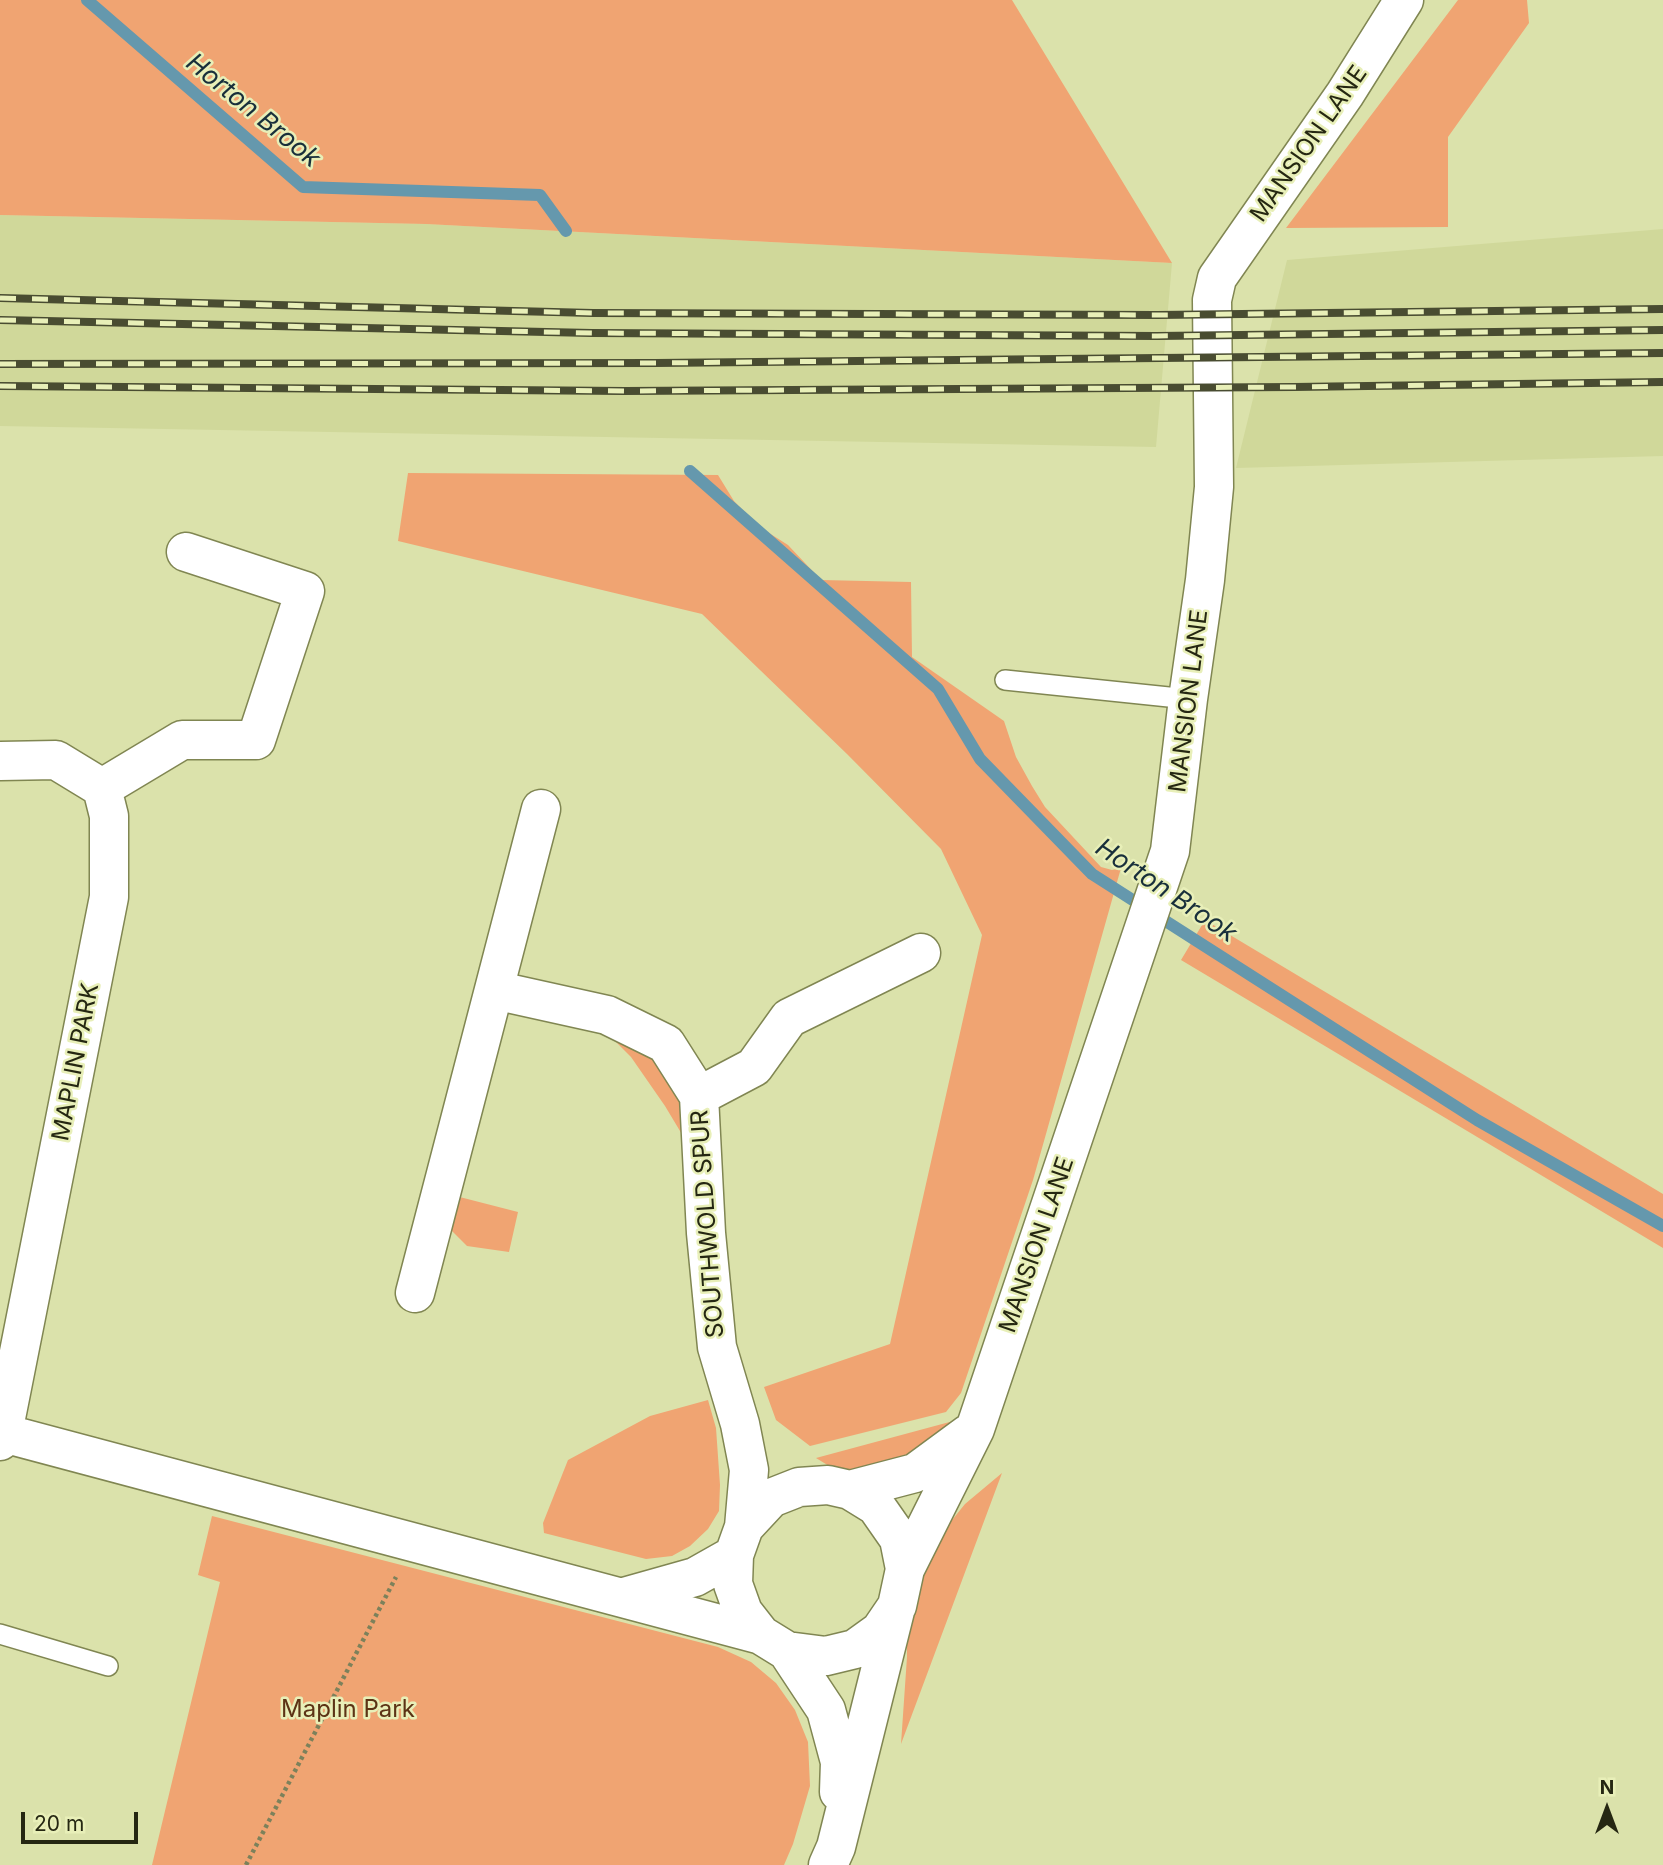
<!DOCTYPE html>
<html>
<head>
<meta charset="utf-8">
<style>
	body { margin:0 }
	#map { position:relative; width:1663px; height:1865px; overflow:hidden; background:#dbe2ab; font-family:Inter,sans-serif }
	canvas { display:block }
	.north { position:absolute; left:1572px; top:1774px; width:70px; height:70px; -webkit-text-stroke:5px #e8efb8; paint-order:stroke; rotate:0deg; font-size:19px; font-weight:700; line-height:28px; text-align:center; color:#252712 }
	.north::after { content:''; display:block; margin:auto; width:24px; height:32px; background:#252712; clip-path:polygon(50% 0,100% 100%,50% 72%,0 100%) }
	.scale { position:absolute; left:21px; top:1812px; width:117px; height:32px; box-sizing:border-box; border:4px solid #252712; border-top:0; padding-left:9px; font-size:21px; line-height:24px; white-space:nowrap; color:#252712; -webkit-text-stroke:5px #e8efb8; paint-order:stroke }
</style>
</head>
<body>
<div id="map">
<canvas width="1663" height="1865"></canvas>
<div class="north">N</div>
<div class="scale">20 m</div>
</div>
<script>
const ctx = document.querySelector('canvas').getContext('2d');
ctx.lineJoin = 'round';
function fill(path, color) {
  ctx.fillStyle = color;
  ctx.fill(path, 'evenodd');
}
function stroke(path, color, width, dash) {
  ctx.strokeStyle = color;
  ctx.lineWidth = width;
  ctx.lineCap = dash ? 'butt' : 'round';
  ctx.setLineDash(dash || []);
  ctx.stroke(path);
}
function write(font, color, halo, rows, align = 'center') {
  ctx.font = font + ' Inter,sans-serif';
  ctx.lineWidth = 5;
  ctx.setLineDash([]);
  ctx.textBaseline = 'middle';
  ctx.strokeStyle = halo;
  ctx.fillStyle = color;
  for (const [text, x, y, turn = 0] of rows) {
    ctx.save();
    ctx.translate(x, y);
    ctx.rotate((+turn || 0) * Math.PI / 180);
    ctx.textAlign = isNaN(turn) ? turn : align;
    if (halo) ctx.strokeText(text, 0, 0);
    ctx.fillText(text, 0, 0);
    ctx.restore();
  }
}
fill(new Path2D(`
	M0 215 426 224 1172 263 1156 447 0 426Z
	M1663 229V456L1236 468 1287 260Z`), '#d0d89a');
fill(new Path2D(`
	M0 0H1012L1172 263 426 224 0 215Z
	M1458 0H1527L1529 23 1448 137V227L1286 228Z
	M408 473 718 475 734 501 758 526 788 545 821 580 911 582 912 657 1004 721 1016 757 1032 786 1045 807 1101 867 1112 870 1121 868 1033 1180 961 1393 946 1412 810 1446 776 1420 764 1387 890 1344 982 935 941 849 847 754 702 614 398 541Z
	M1205 920 1663 1194V1248L1181 960Z
	M597 1023 672 1061 695 1156 665 1106 631 1057Z
	M448 1194 518 1212 509 1252 467 1246 448 1227Z
	M708 1400 716 1428 720 1485 719 1511 708 1529 690 1546 672 1556 646 1559 544 1533 543 1523 568 1460 650 1416Z
	M957 1420 900 1465 839 1472 816 1458Z
	M1002 1473 901 1744 907 1657V1612L940 1535 965 1504Z
	M212 1516 718 1647 751 1662 776 1683 795 1710 808 1742 810 1786 793 1844 784 1865H152L220 1582 198 1575Z`), '#f0a472');
stroke(new Path2D(`
	M87 0 303 187 540 195 566 231
	M690 471 938 689 980 759 1092 874 1477 1120 1663 1226`), '#6598ad', 12);
const service = new Path2D(`
	M1005 680 1188 699
	M0 1634 108 1666`);
const minor = new Path2D(`
	M0 761 56 760 102 788 109 816V897L3 1433 0 1441
	M102 788 182 740H256L305 591 186 552
	M494 990 607 1015 666 1044 699 1096 706 1233 717 1347 740 1424 749 1470 744 1527
	M699 1096 754 1067 789 1018 921 953
	M415 1293 541 809
	M3 1433 761 1635
	M850 1490 876 1506 899 1539 905 1569 897 1606 880 1631 855 1649 826 1656 787 1651 761 1635 743 1612 733 1584 734 1555 744 1527 771 1498 799 1487 828 1485 850 1490 915 1473 968 1434
	M905 1569 975 1429 1170 851 1188 699 1205 580 1214 487 1212 300 1217 278 1345 94 1404 0
	M624 1597 695 1577 734 1555
	M787 1651 826 1710 840 1762 839 1792
	M828 1865 836 1847 895 1611`);
stroke(service, '#808652', 22);
stroke(minor, '#808652', 41);
stroke(new Path2D(`
	M246 1865 396 1577`), '#7c815b', 4.5, [3.5, 3.5]);
stroke(service, '#fff', 19);
stroke(minor, '#fff', 38);
const rail = new Path2D(`
	M0 298 593 313 1158 315 1663 309
	M0 320 592 333 1157 336 1663 330
	M0 364 656 363 1663 353
	M0 386 625 391 1294 387 1663 382`);
stroke(rail, '#494c31', 8);
stroke(rail, '#e8efb8', 5, [16]);
write('24px', '#252712', '#e8efb8', [
	["MANSION LANE",1309,144,-55],
	["MANSION LANE",1189,701,-83],
	["MAPLIN PARK",76,1062,-79],
	["SOUTHWOLD SPUR",708,1224,-94],
	["MANSION LANE",1037,1245,-71]
]);
write('24px', '#5c3315', '#e8efb8', [
	["Maplin Park",348,1710]
]);
write('italic 26px', '#182f3b', '#e8efb8', [
	["Horton Brook",253,111,39],
	["Horton Brook",1166,891,34]
]);
</script>
</body>
</html>
